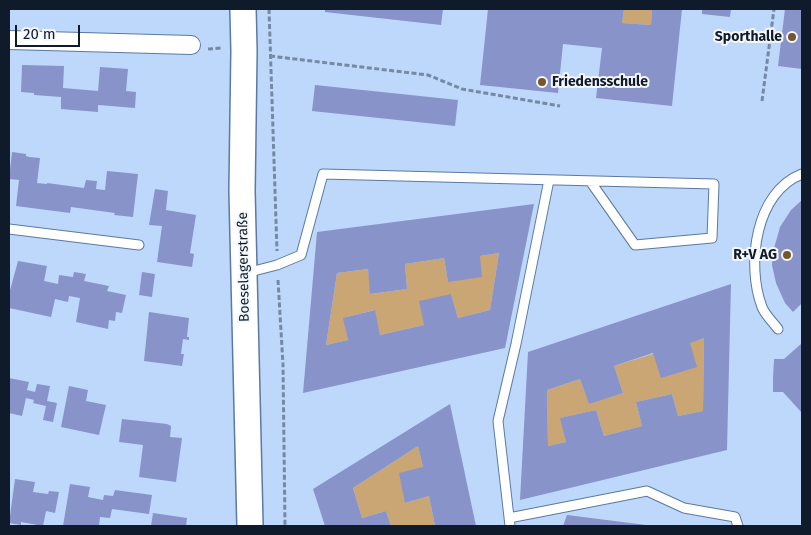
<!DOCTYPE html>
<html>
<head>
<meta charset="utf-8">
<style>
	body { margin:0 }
	#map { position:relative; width:811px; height:535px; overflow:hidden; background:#bed8fb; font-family:"Fira Sans",sans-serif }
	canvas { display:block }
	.frame { position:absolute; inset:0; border:10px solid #0f1b2b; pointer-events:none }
	.scale { position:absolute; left:15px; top:25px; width:65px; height:22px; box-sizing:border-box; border:2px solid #0f1b2b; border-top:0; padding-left:6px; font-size:15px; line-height:18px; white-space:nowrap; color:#0f1b2b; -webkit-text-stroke:4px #f4f7fc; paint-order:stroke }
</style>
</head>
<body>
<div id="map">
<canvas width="811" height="535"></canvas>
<div class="frame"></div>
<div class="scale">20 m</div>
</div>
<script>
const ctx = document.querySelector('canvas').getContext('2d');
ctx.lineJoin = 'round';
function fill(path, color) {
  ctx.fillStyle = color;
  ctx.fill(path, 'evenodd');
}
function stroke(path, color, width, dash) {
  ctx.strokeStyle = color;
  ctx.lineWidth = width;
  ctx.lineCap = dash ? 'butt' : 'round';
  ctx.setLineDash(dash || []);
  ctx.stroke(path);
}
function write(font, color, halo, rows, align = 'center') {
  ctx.font = font + ' "Fira Sans",sans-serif';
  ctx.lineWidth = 4;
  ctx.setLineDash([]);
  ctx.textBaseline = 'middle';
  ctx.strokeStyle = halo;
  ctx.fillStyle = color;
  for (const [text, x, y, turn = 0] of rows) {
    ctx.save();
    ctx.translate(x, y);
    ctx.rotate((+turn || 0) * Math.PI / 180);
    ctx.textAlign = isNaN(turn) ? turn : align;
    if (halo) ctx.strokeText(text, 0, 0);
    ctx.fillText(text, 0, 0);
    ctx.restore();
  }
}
fill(new Path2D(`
	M624 9H652L651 25 622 23Z
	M499 253 490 310 458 318 451 294 424 325 380 335 374 310 344 318 348 340 326 345 337 273 368 269 371 294 407 289 405 264 444 258 448 282 480 256Z
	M704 338 703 411 678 416 672 394 636 402 642 426 604 436 596 410 561 418 566 442 548 446 547 390 580 379 589 403 623 393 614 366Z
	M418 446 423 467 405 503 429 496 435 526H391L386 511 362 518 353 488Z`), '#caa674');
fill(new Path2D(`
	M325 9H443L441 25 325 12Z
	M488 9H624L622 23 651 25 652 9H682L672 106 596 98 602 48 563 44 558 93 480 85Z
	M702 9H731L730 17 702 14Z
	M785 9H802V69L778 66Z
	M22 65 64 66 63 88 98 91 100 67 128 69 126 91 136 92 135 108 98 105V112L61 109V97L34 95V93L21 92Z
	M315 85 458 100 455 126 312 111Z
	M12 152 26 154V156L29 157 40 158 37 183 47 184V183L84 188 86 180 97 181 96 189 105 190 107 171 138 174 133 217 114 215 115 213 71 207 70 213 16 206 19 180 9 179Z
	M155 189 168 191 166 210 196 215 190 253 194 254 192 267 157 262 162 226 149 225Z
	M802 200V303L793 312 785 303 776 283 772 265 773 252 780 227 791 210Z
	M534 204 505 348 303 393 317 232ZM499 253 490 310 458 318 451 294 419 301 424 325 380 335 375 310 343 318 348 340 326 345 337 273 368 269 370 294 407 289 405 264 444 258 448 282 482 277 480 256Z
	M18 261 47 266 44 281 58 284 59 275 73 277 74 272 86 274 84 281 109 286 107 291 126 295 122 313 116 312 115 321 109 320 108 329 76 322 80 298 69 296 68 302 55 299 51 317 9 308V294Z
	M142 272 155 274 152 297 139 295Z
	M731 284 727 450 520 500 528 352ZM704 338 703 411 678 416 672 394 636 402 642 426 604 436 596 410 560 418 566 442 548 446 547 390 580 379 589 404 623 393 614 366 653 353 661 378 697 367 690 343Z
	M149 312 189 318 187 337H189V340L183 339 181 354H184L182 366 144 361Z
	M802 343V413L783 392H773V378L774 359H784Z
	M9 378 29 382 27 390 35 392 37 384 50 386 47 401 57 403 53 422 43 420 46 406 33 403 34 400 26 398 22 416 9 413Z
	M69 386 88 390 86 401 106 405 99 435 61 427Z
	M450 404 476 526H435L429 496 405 503 399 473 423 467 418 446 353 488 362 518 386 511 391 526H325L313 489Z
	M122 419 167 424 171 426 170 437 182 438 176 482 139 477 143 445 119 442Z
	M15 479 35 482 33 492 48 494 49 491 59 492 55 513 46 511 43 526 21 522V525L9 523Z
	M70 484 90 487 88 497 103 500 104 495 113 496 115 490 152 495 149 514 112 509 110 518 100 517 99 526H63Z
	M153 513 187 518 186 526H151Z
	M567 515 646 525V526H563Z`), '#8893c9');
const lane = new Path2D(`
	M9 229 139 245
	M246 273 277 265 301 255 323 174C453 177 584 181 714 184L712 238 635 245 590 181
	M778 329C773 322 765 315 762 307 746 265 755 192 802 174
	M509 518 647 491 684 508 735 517 738 526
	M510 526 498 421 516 344 549 180`);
const street = new Path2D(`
	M9 40 191 45`);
const secondary = new Path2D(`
	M243 9 244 51 242 191 250 526`);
stroke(lane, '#5b79a1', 11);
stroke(street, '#5b79a1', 20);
stroke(secondary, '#5b79a1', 28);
stroke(new Path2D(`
	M269 9 277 251
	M208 49 222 48
	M270 56 428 75 462 89 560 106
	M762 101 774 9
	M278 280 283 365 285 526`), '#7589a4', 3, [5, 2.5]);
stroke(lane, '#fff', 9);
stroke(street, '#fff', 18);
stroke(secondary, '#fff', 25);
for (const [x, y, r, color] of [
	[792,37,5,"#75572b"],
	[542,82,5,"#75572b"],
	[787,255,5,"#75572b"]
]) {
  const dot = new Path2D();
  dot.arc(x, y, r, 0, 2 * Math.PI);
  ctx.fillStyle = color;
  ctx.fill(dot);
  stroke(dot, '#f4f7fc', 2);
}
write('bold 14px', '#0f1b2b', '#f4f7fc', [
	["Sporthalle",782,37],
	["Friedensschule",552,82,"left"],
	["R+V AG",777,255]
], 'right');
write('14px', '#0f1b2b', '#f4f7fc', [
	["Boeselagerstraße",244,267,-91]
]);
</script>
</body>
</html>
